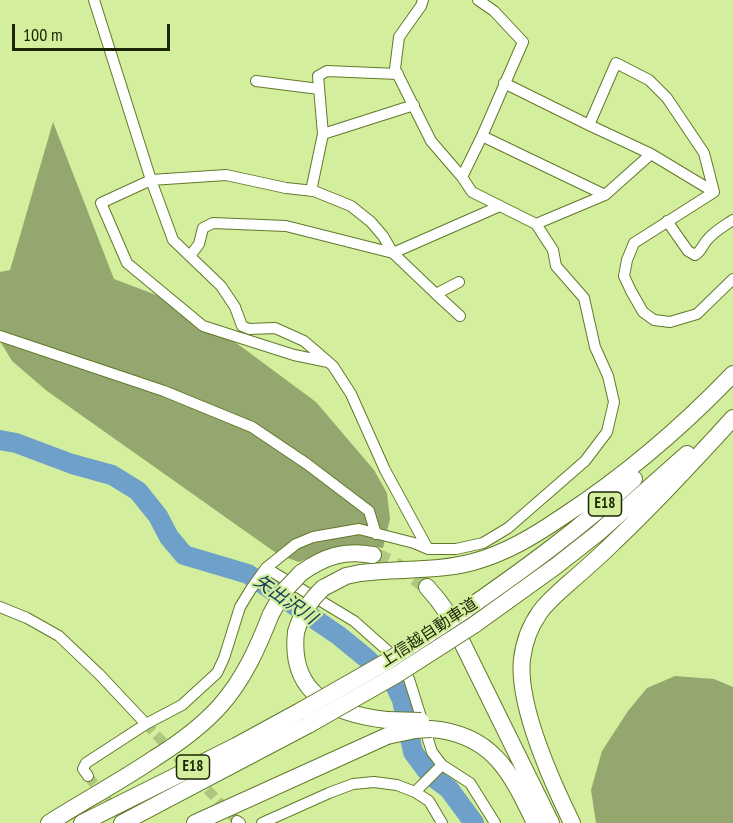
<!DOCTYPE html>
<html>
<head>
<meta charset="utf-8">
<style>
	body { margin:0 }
	#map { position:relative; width:733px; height:823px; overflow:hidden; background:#d3ef9d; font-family:"PT Sans Narrow",sans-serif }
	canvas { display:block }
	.scale { position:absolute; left:12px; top:24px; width:158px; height:27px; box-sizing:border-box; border:3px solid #1b2504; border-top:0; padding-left:8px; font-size:18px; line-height:21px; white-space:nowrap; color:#1b2504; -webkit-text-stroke:4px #d3ef9d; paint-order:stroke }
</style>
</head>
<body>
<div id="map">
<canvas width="733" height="823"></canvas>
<div class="scale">100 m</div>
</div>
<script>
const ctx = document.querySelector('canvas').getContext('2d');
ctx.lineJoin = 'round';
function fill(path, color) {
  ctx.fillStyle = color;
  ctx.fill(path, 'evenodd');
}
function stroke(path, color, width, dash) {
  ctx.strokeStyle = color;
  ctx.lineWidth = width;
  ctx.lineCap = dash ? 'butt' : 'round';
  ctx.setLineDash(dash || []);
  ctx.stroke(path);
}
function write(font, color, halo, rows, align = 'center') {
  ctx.font = font + ' "PT Sans Narrow","Noto Sans JP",sans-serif';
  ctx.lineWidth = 4.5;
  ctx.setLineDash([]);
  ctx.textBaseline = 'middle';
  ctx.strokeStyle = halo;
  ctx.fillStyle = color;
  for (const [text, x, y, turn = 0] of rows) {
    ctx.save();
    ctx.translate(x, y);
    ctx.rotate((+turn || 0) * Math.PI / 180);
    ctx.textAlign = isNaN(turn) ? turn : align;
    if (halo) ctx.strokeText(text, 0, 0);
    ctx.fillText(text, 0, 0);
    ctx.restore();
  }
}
fill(new Path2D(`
	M53 122 114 279 172 301 239 345 316 402 374 470 387 493 390 519 383 548 355 545 324 551 299 562 279 555 47 391 12 361 0 341V272L10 270Z
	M675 676 714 679 733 687V823H596L591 790 602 751 628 711 647 688Z`), '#93a76e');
stroke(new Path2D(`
	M0 440 16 443 72 464 112 475 138 491 158 516 169 537 184 555 248 574 338 635 365 657 395 685 402 700 413 752 430 775 449 789 474 823`), '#6ea0c9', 20);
stroke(new Path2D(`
	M146 724 237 821
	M88 776 116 811`), '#aec77e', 10, [10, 5]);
stroke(new Path2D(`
	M373 555C393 563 411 573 427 587`), '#aec77e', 16, [16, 8]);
const minor = new Path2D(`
	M94 0 151 180 173 240 221 286 235 307 242 326 249 329 275 328 304 341 333 366 351 394 385 470 428 549
	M256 81 319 89
	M504 83 589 125 651 154 714 192
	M589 125 616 63 649 80 667 98 704 153 714 192
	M323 134 318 76 327 71 398 74
	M482 136 605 195
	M462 177 482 136 523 42 494 11 478 0
	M311 191 323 134 414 105
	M714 192 634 243 627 260 624 276 631 291 643 312 654 320 670 322 697 314 733 279
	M667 221 688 251 695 255C702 251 702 245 708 239 715 231 724 226 733 220
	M536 224 605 195 651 154
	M190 256 199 244 203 228 213 223 286 226 393 253 383 236 371 222 351 206 314 191 286 188 226 175 151 180 101 203 127 263 203 326 294 355 328 362
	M459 282 436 294 393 253 500 206
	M436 294 460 316
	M0 336 164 391 252 427 307 464 369 511 376 534
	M266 568 354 621 398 660 409 679 432 752 442 765 470 783 495 823
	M0 607 27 618 59 636 99 674 146 724
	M88 776 83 769 86 763 146 724 182 705 217 673 224 658 240 607 251 589 266 568 296 544 313 537 359 529 414 543 428 549H456L483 543 508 528 585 461 607 432 614 402 608 376 595 347 584 298 556 266 553 250 536 224 472 192 462 177 431 141 395 69 399 37 421 6 423 0
	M415 792 442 765
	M237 821 240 823
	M262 823 329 793 353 784 374 782 397 785 415 792 429 801 442 823`);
const highway = new Path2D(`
	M301 573C325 556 344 550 373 555
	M427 587 438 600 448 614 551 823
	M323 588 346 576 360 573C398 568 436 572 473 562 506 553 534 536 562 517 625 476 681 428 733 374
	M464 611C523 570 581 528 634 479
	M474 625 556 566 598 533 687 454
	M296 632C289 694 333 714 387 720
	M431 729C493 734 511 773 535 823
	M49 823C84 801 121 781 155 758 179 743 201 727 220 706 244 679 258 647 271 614
	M82 823 236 746 302 710
	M122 823 310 724
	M195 823 387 736
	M572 823C552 782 517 705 522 659 524 642 530 626 540 612 548 601 559 592 569 583 584 570 599 557 613 543 655 503 694 461 733 418`);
stroke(minor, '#627929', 12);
stroke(highway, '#627929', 18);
stroke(minor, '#fff', 10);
stroke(highway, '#fff', 16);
const highwayBridge = new Path2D(`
	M271 614 284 591 301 573
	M296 632C301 614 309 601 323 588
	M302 710 386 662 464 611
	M387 720 421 721
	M310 724 396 675 474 625
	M387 736 415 730 431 729`);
stroke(highwayBridge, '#627929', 18, []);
stroke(highwayBridge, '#fff', 16);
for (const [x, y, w] of [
	[605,504,33],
	[193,767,33]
]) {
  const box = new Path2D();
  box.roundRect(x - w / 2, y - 12, w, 24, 4.5);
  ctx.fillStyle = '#d3ef9d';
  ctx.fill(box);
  stroke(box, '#1b2504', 1.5);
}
write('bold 15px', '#1b2504', null, [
	["E18",605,504],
	["E18",193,767]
]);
write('16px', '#1b2504', '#d3ef9d', [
	["上信越自動車道",429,633,-33]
]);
write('italic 18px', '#123a56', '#d3ef9d', [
	["矢出沢川",285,600,35]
]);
</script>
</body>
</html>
